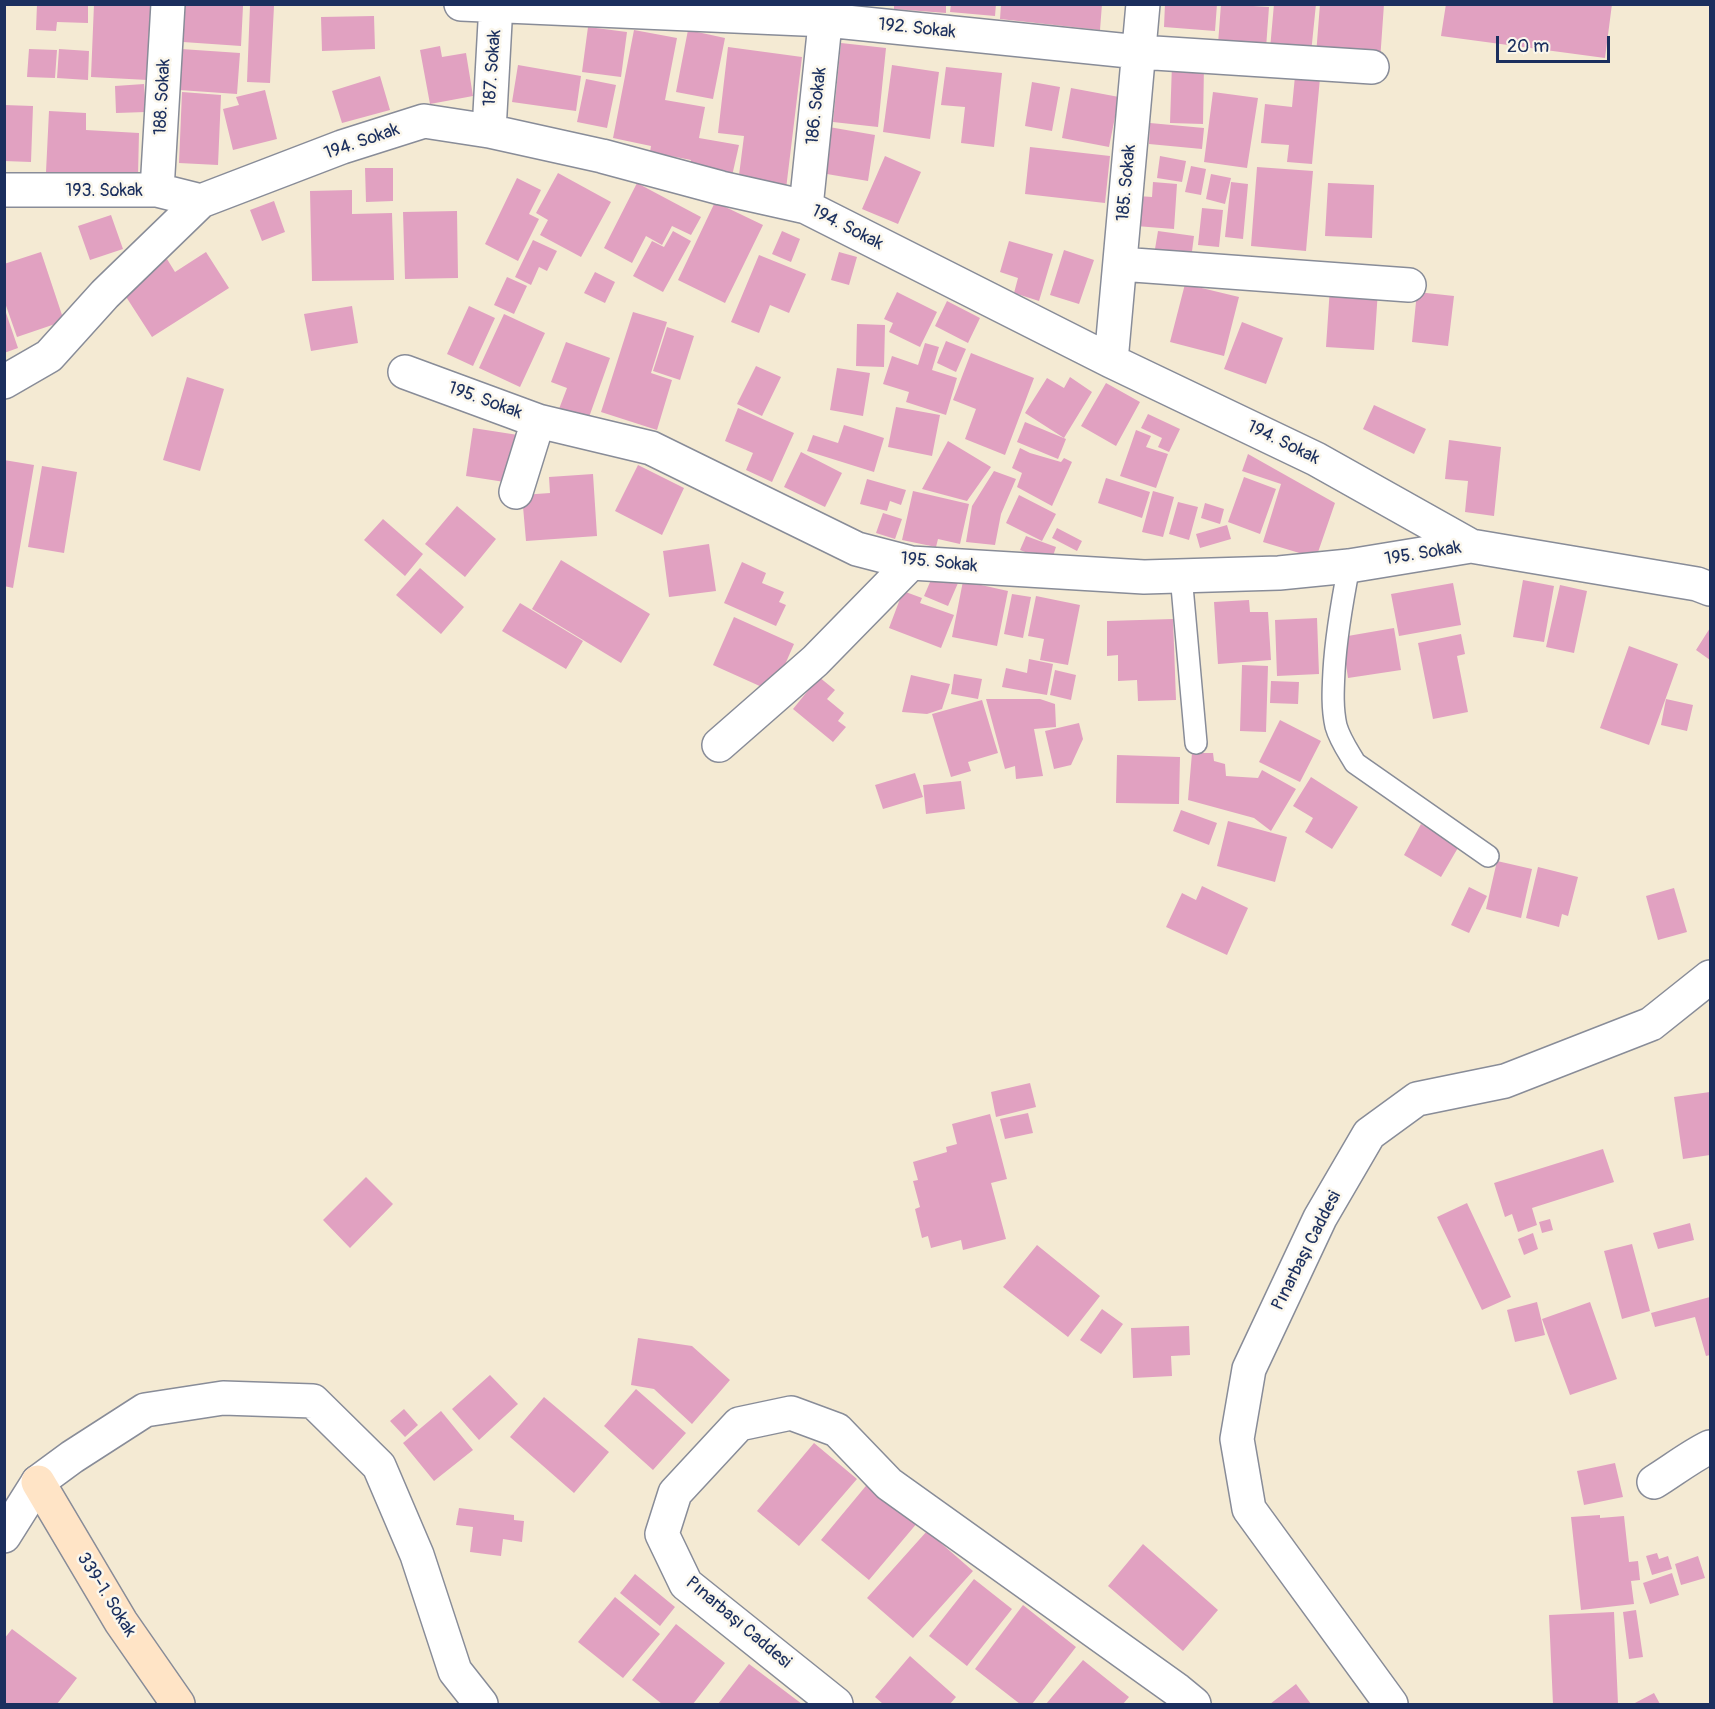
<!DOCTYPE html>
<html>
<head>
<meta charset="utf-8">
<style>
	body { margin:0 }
	#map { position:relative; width:1715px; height:1709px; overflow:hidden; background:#f4ead3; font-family:Pangolin,sans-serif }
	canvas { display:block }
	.frame { position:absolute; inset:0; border:6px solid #1b2f5e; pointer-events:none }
	.scale { position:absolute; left:1496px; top:36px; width:114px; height:27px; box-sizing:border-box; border:3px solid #1b2f5e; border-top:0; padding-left:8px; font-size:18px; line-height:21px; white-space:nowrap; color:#1b2f5e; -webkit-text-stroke:4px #fbf7ec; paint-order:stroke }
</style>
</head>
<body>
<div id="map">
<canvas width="1715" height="1709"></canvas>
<div class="frame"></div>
<div class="scale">20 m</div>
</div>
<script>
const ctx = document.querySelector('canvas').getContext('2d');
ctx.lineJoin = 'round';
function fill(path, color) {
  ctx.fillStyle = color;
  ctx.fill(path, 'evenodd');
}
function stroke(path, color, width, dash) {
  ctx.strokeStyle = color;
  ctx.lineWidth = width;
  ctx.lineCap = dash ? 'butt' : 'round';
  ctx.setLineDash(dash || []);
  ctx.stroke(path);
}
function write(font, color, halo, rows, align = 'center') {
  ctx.font = font + ' Pangolin,sans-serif';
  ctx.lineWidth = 5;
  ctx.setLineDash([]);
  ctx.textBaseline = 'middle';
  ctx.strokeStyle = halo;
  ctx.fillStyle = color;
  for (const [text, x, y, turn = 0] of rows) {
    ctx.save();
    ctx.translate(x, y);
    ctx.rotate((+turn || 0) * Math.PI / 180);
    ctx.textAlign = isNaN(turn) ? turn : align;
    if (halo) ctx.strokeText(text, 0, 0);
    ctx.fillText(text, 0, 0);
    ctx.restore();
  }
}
fill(new Path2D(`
	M37 4H88V23L57 22 56 31 36 30Z
	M94 4H151L148 80 91 77Z
	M185 4 243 6 241 46 183 42Z
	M894 4H946V13L894 9Z
	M951 4H996L995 16 950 12Z
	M1001 4H1102L1100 30 1000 19Z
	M1165 4H1217L1215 31 1164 27Z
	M1221 4 1269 7 1266 48 1218 44Z
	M1274 4H1316L1311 53 1270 49Z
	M1320 4H1384L1380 61 1316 55Z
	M1446 4H1612L1605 58 1441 36Z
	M250 5 274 6 270 83 247 82Z
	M374 16 375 49 322 51 321 17Z
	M588 27 627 32 621 77 582 72Z
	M634 30 677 38 665 100 705 107 699 138 739 145 732 176 689 168 691 160 650 152 651 146 613 138Z
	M688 30 725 38 713 99 676 92Z
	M841 43 886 48 878 127 833 122Z
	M440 46 442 57 466 53 473 96 430 104 420 50Z
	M728 47 802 57 786 189 738 183 744 136 718 133Z
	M29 49 57 50 55 78 27 77Z
	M59 49 89 51 88 80 57 78Z
	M181 49 240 53 237 94 179 90Z
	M1172 64 1204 65 1203 124 1170 123Z
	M518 65 581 76 576 111 512 102Z
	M892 65 939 72 930 139 883 132Z
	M946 67 1002 73 994 147 961 143 965 107 941 105Z
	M380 76 390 110 342 123 332 91Z
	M1295 76 1320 78 1312 164 1287 162 1289 145 1261 143 1265 104 1292 107Z
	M586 79 616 85 607 128 577 122Z
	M1032 82 1060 87 1052 131 1025 126Z
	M144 84 146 112 116 113 115 86Z
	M1071 88 1119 97 1109 147 1062 138Z
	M265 90 277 139 233 150 223 109 239 105 236 97Z
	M182 92 221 95 218 165 179 163Z
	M1213 92 1258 98 1247 168 1204 162Z
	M4 105 33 106 31 162 4 161Z
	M49 111 86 113V130L139 133 138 176 46 172Z
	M1150 123 1204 128 1202 149 1149 144Z
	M829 127 875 135 868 181 821 173Z
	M1030 147 1110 156 1105 203 1025 194Z
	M885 156 921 172 898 224 862 209Z
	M1160 156 1186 161 1182 182 1157 178Z
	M1191 166 1206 169 1201 195 1185 192Z
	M1257 167 1313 171 1306 251 1251 246Z
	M365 168H393V201L366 202Z
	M558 173 611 202 581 257 540 235 548 220 536 213Z
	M1211 174 1231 178 1225 204 1206 199Z
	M517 178 541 190 529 214 539 219 518 261 485 244Z
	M1153 182 1177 184 1174 229 1136 226 1138 196 1152 197Z
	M1231 182 1248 184 1243 239 1225 237Z
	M637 183 701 217 691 235 672 226 662 245 646 236 632 263 604 248Z
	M1328 183 1374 185 1372 238 1325 236Z
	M352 190V214L392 213 394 280 312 281 310 191Z
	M274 201 285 232 262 241 250 210Z
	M715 202 763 225 725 303 678 280Z
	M1202 208 1223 210 1219 247 1198 245Z
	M457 211 458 278 405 279 403 212Z
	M111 215 123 249 90 260 78 226Z
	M673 231 691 241 663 292 633 276 652 241 664 247Z
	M782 231 800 239 791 262 772 254Z
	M1158 231 1194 236 1191 259 1154 255Z
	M533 240 557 251 547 271 539 267 531 285 515 277Z
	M1009 241 1053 254 1039 301 1014 293 1018 278 1000 272Z
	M1064 250 1094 260 1079 304 1050 295Z
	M41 252 64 321 17 337 4 300V264Z
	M206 252 229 288 152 337 121 289 167 259 175 272Z
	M839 252 857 257 849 285 831 280Z
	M759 255 806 274 789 313 770 305 759 333 731 322Z
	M595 272 615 282 605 303 584 293Z
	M507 277 527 286 514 314 494 305Z
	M1185 284 1239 297 1224 356 1170 342Z
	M1330 287 1378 290 1374 350 1326 347Z
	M897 292 937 312 920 347 889 332 893 323 884 319Z
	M1417 292 1454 296 1448 346 1412 342Z
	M947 301 980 318 968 343 935 326Z
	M352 306 358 343 311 351 304 314Z
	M469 306 495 318 473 366 447 354Z
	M4 307 18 348 4 353Z
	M633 312 667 322 651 373 672 380 657 430 601 412Z
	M504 314 545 333 520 387 479 368Z
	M1242 322 1283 338 1266 384 1224 369Z
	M857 324 885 325 884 367 856 366Z
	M667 327 694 336 680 380 653 371Z
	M946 341 966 349 956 372 937 363Z
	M566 342 610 358 588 420 559 409 567 388 551 382Z
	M925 343 939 347 932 370 957 378 946 415 906 402 909 392 883 384 892 356 918 365Z
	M971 353 1034 378 1005 455 965 439 976 409 953 400Z
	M756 366 781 377 762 416 737 404Z
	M837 368 870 373 863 416 830 410Z
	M187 377 224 389 200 471 163 460Z
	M1070 377 1092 392 1064 438 1025 413 1047 378 1064 388Z
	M1106 383 1140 402 1116 446 1081 426Z
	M1374 405 1426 429 1414 454 1363 429Z
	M896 407 940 415 932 456 888 447Z
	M738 408 794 433 772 482 746 470 753 453 725 441Z
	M1148 414 1180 429 1169 452 1158 447 1162 438 1141 428Z
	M1025 422 1066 439 1058 459 1017 442Z
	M844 425 884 438 874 472 807 451 813 435 838 443Z
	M473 428 518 435 511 483 466 476Z
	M1136 430 1151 436 1146 447 1168 454 1156 488 1120 476Z
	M1449 440 1501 447 1494 516 1465 512 1468 481 1445 479Z
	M948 441 991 467 967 501 922 489Z
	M1020 448 1030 453 1061 462 1064 458 1072 462 1052 506 1017 487 1022 473 1012 468Z
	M801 452 842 473 825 507 784 487Z
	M1248 454 1335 503 1316 558 1263 542 1281 484 1242 471Z
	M4 460 34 465 13 588 4 586Z
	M638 465 684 488 662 535 615 511Z
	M42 466 77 472 64 553 28 547Z
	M994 471 1016 479 1001 514 995 545 966 542 972 506Z
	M593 474 597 536 526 541 522 495 550 493 549 477Z
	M1244 477 1276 489 1260 534 1228 522Z
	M1106 478 1150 492 1142 518 1098 503Z
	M867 479 906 490 901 505 890 501 887 511 860 504Z
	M913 491 969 504 960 544 938 539 936 547 902 540Z
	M1153 491 1174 497 1163 537 1142 532Z
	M1019 495 1056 514 1042 541 1006 523Z
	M1178 502 1198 507 1189 540 1169 534Z
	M1205 503 1224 509 1220 524 1201 518Z
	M457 506 496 539 465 577 425 544Z
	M883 513 902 519 895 539 876 533Z
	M383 519 423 554 405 576 364 540Z
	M1227 525 1231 539 1200 548 1196 534Z
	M1057 528 1082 541 1077 551 1052 538Z
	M1026 536 1056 547 1051 562 1020 550Z
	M709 544 716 591 669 597 663 551Z
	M561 560 650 614 621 663 532 609Z
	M742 562 766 573 762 583 784 592 779 602 786 605 776 626 724 603Z
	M420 568 464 607 441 634 396 595Z
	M934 573 958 583 948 606 924 596Z
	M1523 580 1554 586 1544 642 1513 637Z
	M963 581 1008 591 997 646 952 637Z
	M1453 583 1461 625 1399 636 1391 594Z
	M1560 585 1587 591 1574 653 1546 647Z
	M903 591 922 598 920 603 954 615 941 648 889 628Z
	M1012 594 1031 597 1023 638 1004 634Z
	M1036 596 1080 605 1068 665 1040 660 1044 639 1028 636Z
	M1249 600 1250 612H1268L1271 660 1218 664 1214 602Z
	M520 603 583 641 566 669 502 631Z
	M734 617 794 644 773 692 713 665Z
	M1317 618 1319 674 1277 676 1275 620Z
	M1173 619 1176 700 1138 701 1137 680 1118 681V655L1107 656V621Z
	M1394 628 1401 670 1348 678 1342 637Z
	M1710 628V660L1696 650Z
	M1461 634 1465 654 1457 656 1468 712 1433 719 1418 643Z
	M1629 646 1678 664 1649 745 1600 728Z
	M1029 659 1053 664 1047 695 1002 687 1006 668 1027 673Z
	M1242 665 1268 666 1266 732 1240 731Z
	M1055 670 1076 675 1071 700 1050 695Z
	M954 674 982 679 978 699 951 694Z
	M911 675 950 684 942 709 927 714 902 712Z
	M819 677 835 690 827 699 844 713 838 721 846 727 833 742 793 709Z
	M1271 681 1299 682 1298 704 1270 703Z
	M986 699H1040L1055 704 1056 727 1034 729 1043 776 1016 779 1015 766 1005 769Z
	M1666 699 1693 705 1687 731 1661 725Z
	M982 700 998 753 968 762 971 771 951 777 932 714Z
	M1280 720 1321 741 1300 782 1259 762Z
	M1079 723 1083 739 1071 765 1054 769 1045 731Z
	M1192 753H1213L1214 761 1225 764 1226 776 1258 778 1262 770 1296 789 1271 831 1254 818 1188 800Z
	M1117 755 1180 757 1179 804 1116 803Z
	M915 773 923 797 883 809 875 785Z
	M1311 777 1358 807 1332 849 1305 832 1313 818 1293 806Z
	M961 781 965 809 926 814 923 785Z
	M1181 810 1217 823 1209 845 1173 831Z
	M1228 821 1287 837 1275 882 1217 866Z
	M1421 824 1459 846 1441 877 1404 855Z
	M1497 861 1532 869 1521 918 1486 909Z
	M1538 867 1578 877 1568 916 1562 914 1559 927 1526 918Z
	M1202 886 1248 908 1227 955 1166 927 1182 893 1196 900Z
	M1469 887 1487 896 1469 933 1451 925Z
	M1674 888 1687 932 1658 940 1646 896Z
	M1030 1083 1036 1107 996 1117 991 1092Z
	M1710 1092V1155L1683 1159 1674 1097Z
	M1028 1113 1033 1133 1005 1139 1000 1119Z
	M990 1114 1007 1179 991 1183 1006 1239 963 1250 961 1240 931 1248 928 1236 922 1238 915 1209 920 1207 913 1181 918 1180 913 1162 947 1152 946 1147 957 1144 952 1124Z
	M1603 1149 1614 1182 1532 1208 1537 1225 1518 1232 1512 1214 1505 1217 1494 1183Z
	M366 1177 393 1204 350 1248 323 1220Z
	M1467 1203 1511 1297 1482 1310 1437 1217Z
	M1550 1219 1553 1230 1542 1233 1539 1222Z
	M1690 1223 1694 1240 1658 1249 1653 1233Z
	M1533 1233 1538 1249 1524 1255 1518 1239Z
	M1632 1244 1650 1311 1622 1319 1604 1251Z
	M1037 1245 1100 1296 1068 1337 1003 1287Z
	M1710 1297V1355L1706 1356 1695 1317 1655 1327 1651 1313Z
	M1537 1302 1545 1335 1515 1342 1507 1310Z
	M1590 1302 1617 1379 1570 1395 1542 1319Z
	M1102 1309 1123 1324 1101 1354 1080 1340Z
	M1189 1326 1190 1355 1171 1356 1172 1376 1133 1378 1131 1328Z
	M638 1338 692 1346 730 1380 692 1424 654 1389 631 1385Z
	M490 1375 518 1404 479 1440 452 1409Z
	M636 1389 686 1433 653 1470 604 1426Z
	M544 1397 609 1452 574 1493 510 1437Z
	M404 1409 418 1425 405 1437 390 1421Z
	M441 1411 473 1450 434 1481 403 1443Z
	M814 1443 857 1479 799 1546 757 1511Z
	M1615 1463 1623 1497 1584 1505 1577 1471Z
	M870 1481 918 1522 869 1580 821 1540Z
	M459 1508 514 1515V1520L524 1521 522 1542 503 1539 501 1556 470 1552 473 1527 456 1525Z
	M1600 1515V1518L1624 1516 1629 1562 1638 1561 1640 1580 1631 1581 1634 1604 1581 1610 1571 1517Z
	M927 1531 973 1571 913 1638 867 1598Z
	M1143 1544 1218 1610 1183 1651 1108 1586Z
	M1657 1553 1659 1559 1668 1556 1672 1569 1652 1575 1646 1556Z
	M1698 1556 1705 1578 1681 1585 1675 1564Z
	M1672 1573 1679 1595 1650 1604 1643 1583Z
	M635 1574 675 1607 660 1626 620 1593Z
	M974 1579 1012 1609 967 1666 929 1636Z
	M615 1597 660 1634 623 1678 578 1642Z
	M1023 1605 1076 1647 1032 1704H1020L975 1669Z
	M1636 1610 1643 1657 1629 1659 1623 1612Z
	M1614 1612 1618 1704H1553L1549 1615Z
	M676 1624 725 1663 693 1704H662L632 1680Z
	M12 1629 77 1678 57 1704H4V1639Z
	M910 1656 956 1697 950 1704H883L875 1697Z
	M1083 1660 1129 1697 1123 1704H1046Z
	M749 1664 802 1704H718Z
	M1296 1684 1311 1704H1270Z
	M1654 1693 1660 1704H1633Z`), '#e1a1c1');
const lane = new Path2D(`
	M1349 566C1342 602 1336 635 1334 671 1333 690 1332 708 1336 726 1340 740 1348 751 1355 763L1488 856
	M1181 575 1196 743`);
const street = new Path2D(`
	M461 4 826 20 1139 52 1372 67
	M489 131 496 4
	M4 190H157L201 201
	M157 190 168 4
	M806 207 827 4
	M1120 264 1409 285
	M1111 361 1143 4
	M405 372 538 421 651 448 857 549 911 563 1144 577 1279 573 1349 566 1471 546
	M4 382 49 356 105 294 201 201 342 147 424 121 489 131 602 156 721 188 806 207 1111 361 1316 459 1471 546 1697 584 1710 589
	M516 492 538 421
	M719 745 815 661 911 563
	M1654 1482C1672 1471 1691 1456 1710 1447
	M4 1536 38 1482 72 1457 145 1410 223 1398 313 1401 379 1466 417 1555 455 1671 481 1704
	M836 1704 686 1584 662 1534 675 1493 739 1424 791 1413 837 1430 889 1484 1177 1690 1194 1704
	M1391 1704 1249 1509 1237 1439 1249 1369 1320 1218 1369 1134 1417 1099 1505 1081 1651 1024 1710 977`);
const secondary = new Path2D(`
	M38 1482 121 1622 178 1704`);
stroke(lane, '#888c98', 24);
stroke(street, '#888c98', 36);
stroke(secondary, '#888c98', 36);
stroke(lane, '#fff', 21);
stroke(street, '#fff', 33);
stroke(secondary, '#ffe4c6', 33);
write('18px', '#1b2f5e', '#fbf7ec', [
	["192. Sokak",917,29,6],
	["187. Sokak",493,68,-86],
	["188. Sokak",163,97,-87],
	["186. Sokak",817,106,-84],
	["194. Sokak",362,142,-19],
	["185. Sokak",1127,183,-85],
	["193. Sokak",104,191],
	["194. Sokak",847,228,27],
	["195. Sokak",485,401,20],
	["194. Sokak",1283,443,26],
	["195. Sokak",1423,554,-9],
	["195. Sokak",939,563,6],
	["Pınarbaşı Caddesi",1307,1251,-63],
	["339-1. Sokak",106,1595,58],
	["Pınarbaşı Caddesi",738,1623,40]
]);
</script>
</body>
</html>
